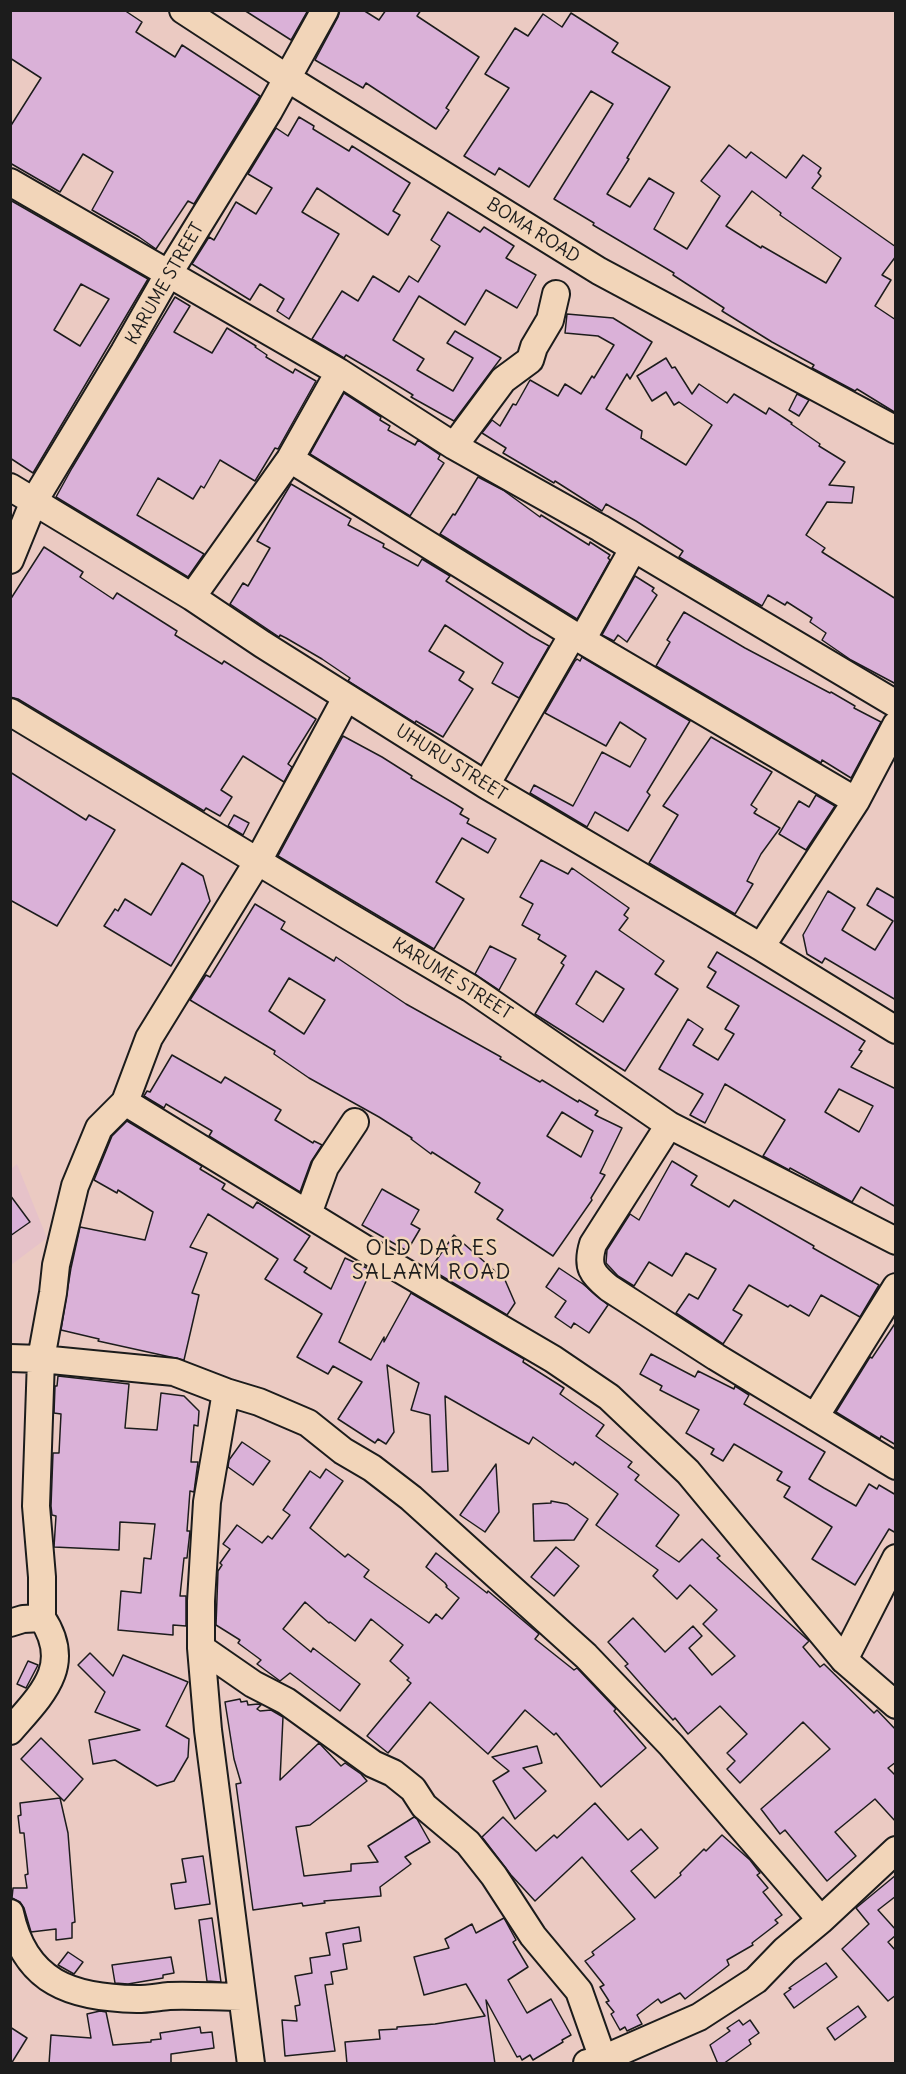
<!DOCTYPE html>
<html>
<head>
<meta charset="utf-8">
<style>
	body { margin:0 }
	#map { position:relative; width:906px; height:2074px; overflow:hidden; background:#ebcac2; font-family:Delius,sans-serif }
	canvas { display:block }
	.frame { position:absolute; inset:0; border:12px solid #1c1c1c; pointer-events:none }
</style>
</head>
<body>
<div id="map">
<canvas width="906" height="2074"></canvas>
<div class="frame"></div>
</div>
<script>
const ctx = document.querySelector('canvas').getContext('2d');
ctx.lineJoin = 'round';
function fill(path, color) {
  ctx.fillStyle = color;
  ctx.fill(path, 'evenodd');
}
function stroke(path, color, width, dash) {
  ctx.strokeStyle = color;
  ctx.lineWidth = width;
  ctx.lineCap = dash ? 'butt' : 'round';
  ctx.setLineDash(dash || []);
  ctx.stroke(path);
}
function write(font, color, halo, rows, align = 'center') {
  ctx.font = font + ' Delius,sans-serif';
  ctx.lineWidth = 5;
  ctx.setLineDash([]);
  ctx.textBaseline = 'middle';
  ctx.strokeStyle = halo;
  ctx.fillStyle = color;
  for (const [text, x, y, turn = 0] of rows) {
    ctx.save();
    ctx.translate(x, y);
    ctx.rotate((+turn || 0) * Math.PI / 180);
    ctx.textAlign = isNaN(turn) ? turn : align;
    if (halo) ctx.strokeText(text, 0, 0);
    ctx.fillText(text, 0, 0);
    ctx.restore();
  }
}
fill(new Path2D(`
	M17 1164 47 1238 11 1265V1169Z`), '#e6c2c9');
const building = new Path2D(`
	M10 10H124L142 22 136 32 175 57 182 45 260 96 194 204 188 201 156 249 139 237 92 210 113 172 83 154 60 192 10 163V127L41 78 10 58Z
	M244 10H308L291 40Z
	M340 10H363L379 20 386 10H421L417 16 479 57 446 108 449 110 436 129 366 83 363 88 315 60 338 17Z
	M571 13 618 43 612 52 670 87 627 158 629 159 607 194 630 207 649 178 674 193 654 229 687 249 720 196 701 181 729 145 746 158 751 152 786 178 803 155 821 168 818 173 821 176 812 188 896 247V256L882 275 891 280 875 306 896 320V413L857 389 855 391 812 368 814 365 772 342 722 311 724 308 673 275 674 273 593 225 594 223 554 199 613 104 591 91 529 187 499 168 495 175 464 156 509 88 485 74 515 28 528 36 543 14 562 27ZM752 191 781 213 780 215 841 258 826 283 762 246 761 248 726 226Z
	M299 117 314 126 313 129 349 151 352 146 410 183 393 211 400 215 388 235 317 188 302 212 339 234 289 319 277 311 284 299 260 284 250 300 192 264 209 237 214 240 236 202 256 214 272 188 248 174 276 128 288 136Z
	M10 200 148 279 33 473 10 458ZM81 284 109 299 80 346 54 330Z
	M448 212 480 232 484 227 514 246 506 258 536 275 517 308 486 290 465 325 419 296 393 340 424 359 417 370 453 391 473 358 447 343 455 331 501 358 454 421 411 397 413 395 387 379 346 355 344 358 312 339 342 291 358 301 373 276 399 292 409 276 418 282 440 246 431 240Z
	M175 297 190 306 174 332 212 353 227 328 256 346 255 347 267 355 266 357 293 373 295 369 316 381 278 449 275 448 255 481 220 460 204 488 201 486 193 499 158 478 137 515 204 554 188 577 56 497 72 468Z
	M567 314 613 318 652 342 630 379 627 374 606 409 642 431 641 438 686 465 712 425 679 402 674 405 666 392 652 401 637 376 666 358 672 368 675 367 692 394 699 384 727 403 734 394 766 414 769 408 792 423 791 424 820 444 819 446 845 462 829 485 854 487 852 503 827 502 806 535 825 548 822 552 896 599V684L851 660 822 640 826 633 810 622 812 618 787 602 785 605 768 595 762 606 679 557 683 551 636 521 606 504 602 511 555 481 554 483 503 453 506 448 482 433 492 420 500 426 513 404 516 405 530 380 558 396 565 384 581 394 592 376 594 378 614 345 598 336 565 333Z
	M344 393 381 417 380 420 390 426 388 430 415 445 418 440 440 455 438 459 444 463 410 516 310 454Z
	M797 394 809 400 799 416 789 410Z
	M478 477 503 490 540 517 541 515 589 545 590 542 610 555 608 558 610 560 577 619 440 534 453 514 455 515Z
	M291 484 351 519 348 525 384 544 383 547 418 566 422 559 450 576 446 581 531 636 549 646 519 698 492 683 503 663 445 625 429 651 464 672 459 680 473 689 443 737 416 721 415 723 348 681 350 678 322 659 286 638 280 635 279 637 230 604 243 583 248 586 270 548 257 541Z
	M44 547 83 572 80 577 113 599 117 593 177 631 175 635 222 664 224 661 316 719 288 764 292 767 284 782 243 756 221 790 232 797 220 816 206 808 204 811 18 699 10 697V600Z
	M635 576 654 588 652 591 657 595 627 642 618 635 614 641 602 635Z
	M684 612 745 648 830 693 831 692 855 706 854 708 881 722 851 778 822 760 821 763 656 666 670 642 667 640Z
	M582 657 690 721 647 792 650 795 628 831 595 812 587 827 530 793 534 785 573 806 602 752 630 767 646 739 620 722 606 746 545 713 575 661 577 659 580 661Z
	M343 736 382 757 412 776 411 778 455 804 463 809 460 814 469 819 467 823 496 839 488 853 462 838 436 882 464 899 434 949 278 856Z
	M711 737 772 772 751 805 757 809 754 813 780 828 761 854 747 881 753 884 735 914 649 863 678 815 663 806Z
	M10 772 86 820 89 815 115 830 57 926 10 900Z
	M816 795 835 806 806 850 779 834 799 801 809 807Z
	M234 815 249 823 243 835 228 826Z
	M541 860 568 874 572 868 629 908 624 915 628 918 619 930 664 961 655 974 678 989 625 1071 535 1014 564 965 561 963 566 956 538 939 540 935 522 925 533 904 520 897ZM596 971 624 989 603 1022 576 1004Z
	M182 863 203 876 210 901 171 966 104 926 115 909 118 911 125 899 151 915Z
	M877 888 896 899V1000L825 958 822 963 807 954 803 935 828 891 855 908 842 930 875 950 893 921 867 905Z
	M255 904 285 922 281 929 334 961 336 957 406 1004 501 1057 500 1059 540 1082 542 1080 578 1102 579 1100 598 1111 595 1115 622 1128 600 1173 605 1175 591 1198 592 1200 553 1256 497 1219 503 1210 475 1192 480 1183 432 1152 431 1154 411 1139 412 1138 379 1117 309 1078 274 1054 275 1051 190 1000 206 975 210 977ZM289 978 325 1000 304 1034 269 1011ZM562 1112 593 1131 581 1157 547 1136Z
	M490 946 516 959 499 990 475 974Z
	M717 952 865 1041 859 1050 862 1051 851 1067 896 1089V1207L861 1187 852 1202 790 1168 789 1170 763 1156 785 1120 725 1084 705 1123 690 1115 703 1094 659 1069 688 1019 703 1029 693 1045 718 1060 734 1034 725 1029 739 1006 707 987 716 972 708 967ZM839 1089 873 1106 859 1132 825 1112Z
	M172 1055 221 1083 225 1077 281 1110 275 1120 313 1143 314 1141 322 1145 311 1162 300 1192 209 1136 212 1131 166 1104 164 1108 144 1096 147 1091 150 1092Z
	M127 1121 202 1166 200 1169 225 1184 222 1189 253 1208 257 1202 310 1236 294 1260 307 1268 304 1272 331 1289 345 1258 371 1270 339 1342 371 1360 384 1337V1342L411 1293 524 1359 523 1362 564 1388 560 1394 604 1425 596 1436 632 1462 628 1467 639 1475 635 1480 679 1515 656 1546 679 1562 702 1539 720 1556 717 1558 809 1641 803 1647 820 1667 824 1664 874 1713 877 1710 896 1730V1762L888 1768 896 1776V1822L875 1799 835 1832 856 1856 827 1881 785 1830 780 1834 761 1809 830 1749 803 1722 740 1783 727 1769 735 1761 727 1753 747 1734 720 1706 688 1734 675 1718 673 1720 647 1691 625 1666 628 1664 608 1642 633 1618 665 1652 693 1626 702 1636 689 1648 712 1675 735 1656 703 1624 717 1610 690 1585 677 1599 653 1576 658 1570 596 1525 618 1494 575 1462 573 1465 533 1437 529 1444 445 1396 448 1471 432 1472 430 1415 411 1410 419 1383 387 1365 394 1432 386 1444 378 1439 375 1443 338 1419 362 1382 333 1366 328 1374 297 1357 322 1314 265 1279 278 1259 208 1214 190 1247 207 1253 192 1293 199 1295 184 1360 98 1341 99 1339 61 1330 71 1268 80 1227 145 1240 153 1212 118 1190 117 1193 94 1180 112 1136Z
	M672 1161 697 1176 691 1185 729 1207 734 1200 814 1246 813 1248 820 1252 879 1285 860 1317 821 1295 809 1316 790 1305 788 1307 749 1285 733 1310 742 1315 723 1344 676 1313 689 1294 698 1299 716 1269 686 1253 672 1276 649 1262 634 1286 618 1276 606 1263 607 1250 630 1214 639 1220Z
	M382 1189 419 1210 411 1224 420 1229 407 1251 362 1225Z
	M10 1195 30 1222 10 1236Z
	M454 1235 505 1280 515 1303 507 1315 430 1269Z
	M559 1268 583 1284 608 1305 589 1333 574 1323 571 1328 555 1317 566 1301 546 1287Z
	M896 1322V1445L881 1436 880 1439 836 1412 870 1357 872 1358Z
	M651 1354 695 1377 698 1371 734 1389 735 1386 749 1395 744 1404 825 1452 809 1479 824 1488 856 1506 869 1484 877 1489 879 1485 896 1495V1533L889 1529 855 1585 812 1559 832 1527 784 1497 790 1487 777 1480 782 1472 734 1444 723 1461 711 1454 714 1449 686 1433 699 1410 660 1390 662 1386 640 1374Z
	M58 1376 129 1384 125 1428 157 1430 161 1393 184 1396 199 1411 198 1426 194 1425 191 1462H198L197 1469 194 1492 190 1491 187 1531H190L187 1558H184L180 1596H186V1626L173 1625V1635L118 1630 121 1591 141 1593 144 1558 151 1559 155 1524 120 1522 119 1550 54 1547 56 1516 52 1515 51 1506 53 1453H59L61 1414 54 1413 55 1386H57Z
	M242 1442 270 1461 253 1485 228 1467 229 1460Z
	M496 1464 499 1512 485 1532 460 1515Z
	M326 1469 343 1481 310 1528 345 1557 348 1554 369 1570 364 1577 429 1623 436 1614 442 1619 459 1598 446 1587 447 1586 445 1583 426 1567 436 1553 487 1593 488 1591 539 1634 535 1639 574 1670 577 1668 616 1709 614 1711 646 1748 601 1787 556 1733 554 1735 525 1710 488 1754 430 1702 388 1753 367 1736 411 1683 407 1680 409 1678 390 1661 403 1645 371 1619 355 1641 330 1622 329 1623 305 1602 283 1629 311 1652 313 1648 360 1684 340 1711 290 1673 280 1681 257 1664 261 1660 238 1643 240 1640 216 1625 218 1571 222 1565 220 1563 230 1549 223 1544 237 1525 262 1543 268 1536 272 1539 290 1515 283 1510 310 1471 320 1478Z
	M551 1501 567 1504 588 1519 574 1540 534 1541 533 1504 551 1503Z
	M556 1547 579 1566 554 1596 531 1577Z
	M90 1653 113 1676 123 1655 188 1682 166 1726 189 1739 188 1757 174 1781 157 1786 115 1760 93 1764 89 1740 140 1730 95 1712 105 1692 78 1665Z
	M28 1661 38 1665 26 1688 17 1684Z
	M240 1699 241 1702 247 1701 248 1705 258 1704 261 1705 257 1709 260 1711 271 1710 283 1717 280 1780 319 1743 341 1766 345 1763 361 1774 367 1781 310 1825 296 1827 304 1876 351 1871V1864L378 1862 368 1846 414 1817 417 1819 430 1842 405 1857 411 1864 380 1887 381 1896 324 1901 325 1903 303 1906 302 1903 253 1910 236 1784 241 1783 234 1759 225 1702Z
	M41 1738 83 1779 64 1801 21 1759Z
	M537 1746 542 1763 523 1768 546 1791 515 1819 493 1781 509 1771 492 1757Z
	M60 1798 68 1833 75 1922 72 1923V1938L56 1940V1929L31 1932 24 1908 20 1902 12 1898 13 1888H27L25 1875 28 1874 24 1833H20L18 1816 21 1815 20 1803Z
	M595 1803 628 1840 641 1829 658 1848 631 1871 655 1898 681 1875 680 1873 704 1849 706 1851 722 1835 750 1860 760 1873 757 1875 768 1888 763 1892 782 1915 775 1920 778 1923 752 1943 753 1945 727 1960 729 1965 685 1999 680 1993 661 2003 658 1999 637 2015 642 2024 627 2031 625 2027 620 2030 611 2014 614 2012 606 2002 609 2001 600 1987 604 1985 585 1961 594 1955 592 1952 635 1919 582 1857 535 1901 511 1875 482 1837 503 1817 536 1851 554 1835 557 1838Z
	M203 1856 210 1904 175 1909 171 1884 186 1882 182 1859Z
	M896 1875V1896L878 1910 896 1930V1935L888 1942 896 1951V1995L888 2001 842 1949 869 1924 856 1908Z
	M212 1918 221 1982 207 1981 199 1920Z
	M504 1918 516 1940 513 1942 528 1967 508 1980 527 2013 551 1999 571 2035 562 2040 563 2042 533 2060 530 2055 522 2060 520 2056 517 2057 486 2000 495 2064H347L345 2042 380 2039 379 2030 397 2029V2027L435 2024 485 2016 466 1984 424 1995 414 1957 449 1948 445 1939 472 1924 476 1933Z
	M359 1927 361 1941 343 1944 347 1969 331 1972 333 1984 325 1985 335 2051 285 2056 282 2020 297 2021 295 2006 300 2005 295 1976 312 1973 310 1958 330 1955 326 1933Z
	M68 1952 83 1962 74 1974 58 1965Z
	M171 1957 174 1973 163 1975V1978L128 1984 115 1983 112 1965Z
	M826 1963 837 1977 794 2008 784 1994 791 1989 789 1988Z
	M858 2006 866 2017 835 2040 827 2028Z
	M100 2011 106 2012 113 2045 151 2042V2040L161 2039 160 2033 200 2027 201 2033 212 2032 214 2048 171 2054V2064H49L51 2035 91 2038 87 2014Z
	M739 2020 743 2025 750 2020 759 2033 749 2040 751 2044 723 2064H718L710 2045 730 2031 727 2028Z
	M10 2027 27 2038 11 2064H10Z`);
fill(building, '#dab1d8');
stroke(building, '#1c1c1c', 1.5);
const minor = new Path2D(`
	M183 10 287 78 599 271 896 430
	M10 182 339 372 454 446 600 528 896 704
	M454 446 503 380 530 360 534 347 550 320 556 294
	M290 459 582 640 856 801
	M10 487 192 597 262 644 486 785 761 947 896 1030
	M10 560 34 501 124 352 169 273 269 111 325 10
	M192 597 290 459 339 372
	M10 712 350 917 470 988 669 1125 896 1241
	M486 785 573 634 582 640 633 549
	M761 947 856 801 896 725
	M125 1102 362 1247 553 1359 609 1397 688 1472 844 1660 896 1705
	M669 1125 593 1244C586 1267 592 1274 609 1288L716 1357 896 1466
	M308 1214 325 1167 355 1122
	M10 1358 41 1359 174 1372 226 1392 259 1402 308 1423 343 1451 372 1468 411 1498 586 1656 671 1745 821 1920
	M226 1392 207 1502 201 1601V1648L208 1730 251 2064
	M815 1417 896 1287
	M42 1618V1577L36 1506 41 1359 53 1293 56 1265 75 1186 99 1128 125 1102 149 1038 258 861 346 698
	M10 1623 23 1619 42 1618C74 1666 41 1695 10 1731
	M201 1648 253 1684 286 1701 373 1764 393 1773 413 1789 424 1806 468 1843 494 1876 533 1936 579 1991 603 2059
	M844 1660 896 1558
	M10 1913C25 1983 72 1998 137 1999 148 1999 158 1997 169 1996 193 1995 218 1997 242 1997
	M587 2063 603 2059 699 2017 756 1980 785 1950 821 1920 896 1850`);
stroke(minor, '#1c1c1c', 30);
stroke(minor, '#f2d5b9', 26);
write('18px', '#1c1c1c', '#f2d5b9', [
	["BOMA ROAD",533,231,32],
	["KARUME STREET",165,284,-60],
	["UHURU STREET",451,763,32],
	["KARUME STREET",452,979,32]
]);
ctx.letterSpacing = '1.5px';
write('21px', '#1c1c1c', '#f2d5b9', [
	["OLD DAR ES",432,1249],
	["SALAAM ROAD",432,1273]
]);
ctx.letterSpacing = '0px';
</script>
</body>
</html>
